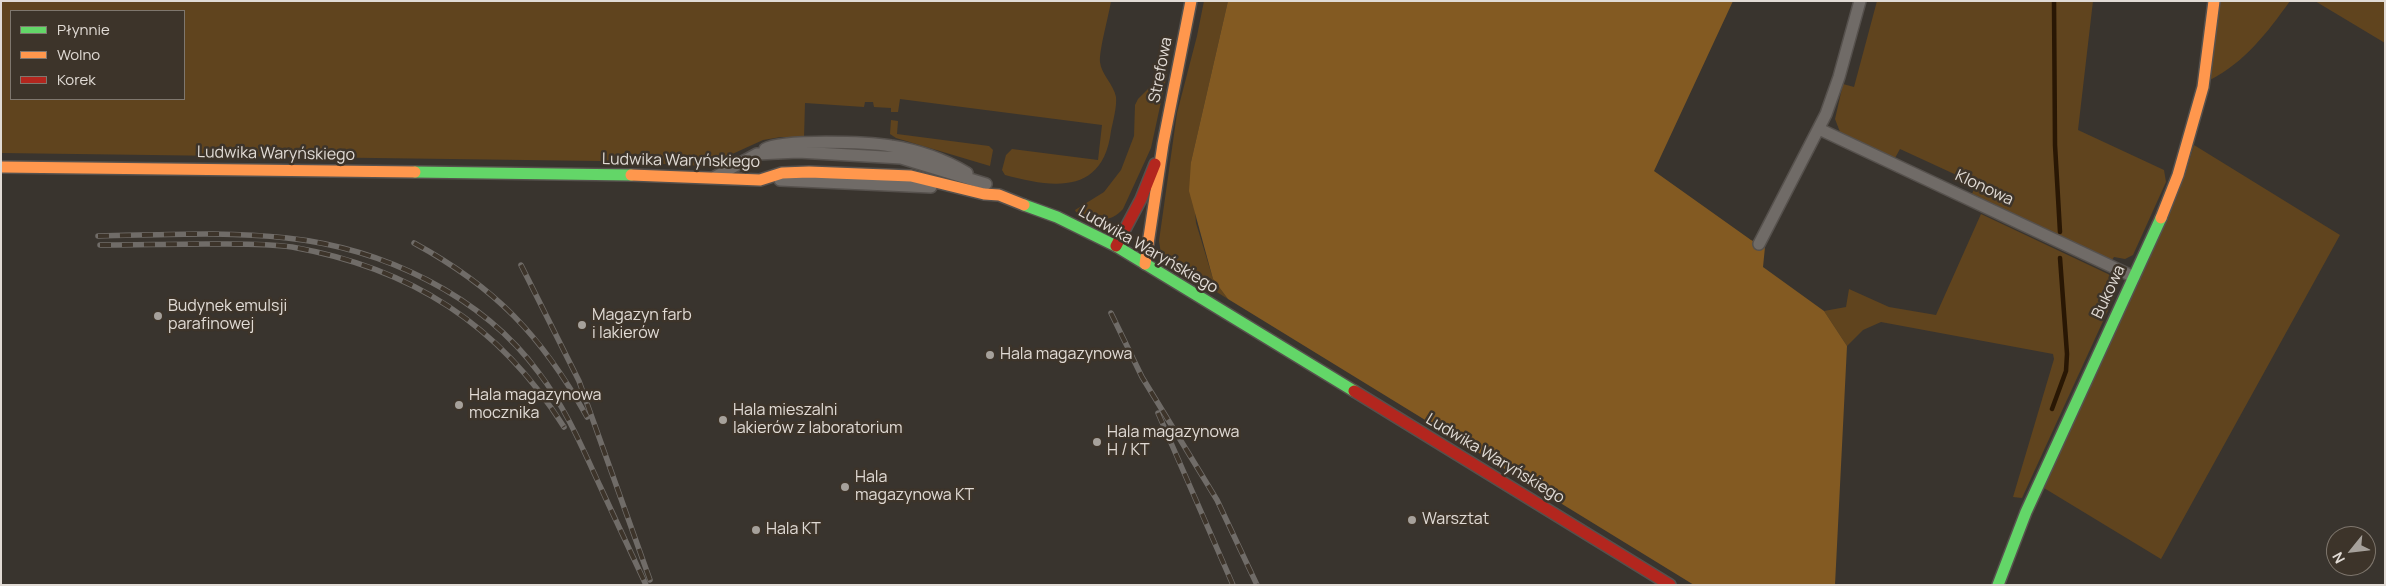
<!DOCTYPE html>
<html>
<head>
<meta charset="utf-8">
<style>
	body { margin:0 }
	#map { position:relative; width:2386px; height:586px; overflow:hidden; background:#39342e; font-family:Manrope,sans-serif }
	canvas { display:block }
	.frame { position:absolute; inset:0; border:2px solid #e1dbd5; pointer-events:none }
	.legend { position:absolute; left:10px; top:10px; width:175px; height:90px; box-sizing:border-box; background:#3d342a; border:1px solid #7f776e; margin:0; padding:6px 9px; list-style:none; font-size:15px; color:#e1dbd5 }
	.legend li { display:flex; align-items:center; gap:10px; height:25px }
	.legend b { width:25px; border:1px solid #7f776e }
	.north { position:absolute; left:2326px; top:526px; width:50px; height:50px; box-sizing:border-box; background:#3d342a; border:1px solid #7f776e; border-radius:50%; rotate:241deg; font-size:14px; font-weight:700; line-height:20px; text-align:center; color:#e1dbd5 }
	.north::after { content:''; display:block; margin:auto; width:18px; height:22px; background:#a6a19b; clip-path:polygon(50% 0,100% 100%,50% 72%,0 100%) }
</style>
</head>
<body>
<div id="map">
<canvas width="2386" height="586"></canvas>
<div class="frame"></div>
<ul class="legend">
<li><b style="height:6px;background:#63d668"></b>Płynnie</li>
<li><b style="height:6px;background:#ff974d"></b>Wolno</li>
<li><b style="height:6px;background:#b3261e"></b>Korek</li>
</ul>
<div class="north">N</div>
</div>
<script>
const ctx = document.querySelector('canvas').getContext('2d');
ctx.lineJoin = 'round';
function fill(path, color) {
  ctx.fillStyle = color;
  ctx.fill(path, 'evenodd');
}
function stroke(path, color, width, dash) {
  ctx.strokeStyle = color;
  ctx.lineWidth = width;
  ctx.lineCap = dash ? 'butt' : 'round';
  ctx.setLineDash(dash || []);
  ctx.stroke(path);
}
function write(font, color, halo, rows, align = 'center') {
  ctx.font = font + ' Manrope,sans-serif';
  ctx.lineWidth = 5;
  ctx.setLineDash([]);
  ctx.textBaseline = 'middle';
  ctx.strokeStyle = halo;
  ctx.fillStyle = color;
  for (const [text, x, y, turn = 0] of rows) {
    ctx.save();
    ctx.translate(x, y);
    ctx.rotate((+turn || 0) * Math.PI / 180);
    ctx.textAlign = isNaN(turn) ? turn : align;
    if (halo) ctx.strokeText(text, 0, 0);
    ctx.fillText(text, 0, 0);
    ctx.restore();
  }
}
fill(new Path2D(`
	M1 1H1111C1109 15 1099 50 1100 62 1101 74 1114 85 1116 97 1117 107 1113 121 1111 131 1103 195 1053 188 1005 175L1002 170 1006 155 1012 149 1098 160 1102 125 900 99 898 112H891V108L874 107 873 102H865L864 107 805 103 804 138 781 137 763 140 706 166 599 161 1 153ZM11 11H184V99H11Z
	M1204 1H1228L1191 162 1196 223 1213 279 1228 299 1165 260 1161 254 1159 241 1177 113 1197 36Z
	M1877 1H2093L2078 130 2164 170 2166 182 2133 255 2125 259 2114 257 2112 260 1972 194 1976 184 1900 149 1895 158 1840 132 1835 119 1843 84 1854 87Z
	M2220 1H2290C2267 33 2245 62 2210 80Z
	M2315 1H2385V43Z
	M1163 74H1167L1151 148 1123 209C1109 225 1093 219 1076 212L1075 210 1104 192 1121 170 1134 136 1135 105 1138 99Z
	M891 120 898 121 897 134 989 146 993 150 990 166 896 138 890 134Z
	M2194 145 2340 235 2161 559 2044 488 2184 177Z
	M1981 214 2108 274C2116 279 2118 286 2115 295L2022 498 2013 497 2054 359 2053 354 1881 322 1863 330 1847 346 1824 311 1846 307 1849 289 1889 307 1936 315Z`), '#60441e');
fill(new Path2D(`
	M1228 1H1733L1654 171 1751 240 1765 247 1763 267 1824 311 1847 346 1835 585H1694L1228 299 1213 279 1189 191 1191 162Z`), '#835a22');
stroke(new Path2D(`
	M2054 1 2055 145 2060 232
	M2052 409 2066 371 2067 354 2060 258`), '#291704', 4.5);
const street = new Path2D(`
	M1819 129 2134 277
	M765 149C782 139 869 142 891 146 917 150 945 160 967 173
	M715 177 757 154 798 152 901 158 986 184
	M780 180 931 187
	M1759 244 1826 114 1839 77 1860 1`);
const fast = new Path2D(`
	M415 172 631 175
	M1024 205 1057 217 1116 246 1354 391
	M1998 585 2026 512 2161 218`);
const slow = new Path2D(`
	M1 167 415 172
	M631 175 760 180 782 173 809 172 911 176 984 194 999 195 1024 205
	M2161 218 2178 175 2203 87 2214 1
	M1145 264 1163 144 1191 1`);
const jam = new Path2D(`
	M1116 246 1141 199 1155 164
	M1354 391 1670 585`);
stroke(street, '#56514d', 14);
stroke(fast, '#56514d', 14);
stroke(slow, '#56514d', 14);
stroke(jam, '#56514d', 14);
stroke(street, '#706b67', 11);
stroke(fast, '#63d668', 11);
stroke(slow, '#ff974d', 11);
stroke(jam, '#b3261e', 11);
const rail = new Path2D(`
	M98 236C161 235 225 231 287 238 382 248 482 295 539 373 565 407 582 447 600 486 615 519 631 552 646 585
	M414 243C495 287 542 336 587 417
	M100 245C135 245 170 244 206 244 234 244 264 243 292 247 411 268 499 324 564 427
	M521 265 579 381 650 580
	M1111 313 1142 377 1217 500 1257 585
	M1158 413 1233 585`);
stroke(rail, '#706c68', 5.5);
stroke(rail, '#3d342a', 4, [11]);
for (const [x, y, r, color] of [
	[158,316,5,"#a6a19b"],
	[582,325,5,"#a6a19b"],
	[990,355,5,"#a6a19b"],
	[459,405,5,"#a6a19b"],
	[723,420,5,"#a6a19b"],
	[1097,442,5,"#a6a19b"],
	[845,487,5,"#a6a19b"],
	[1412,520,5,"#a6a19b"],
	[756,530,5,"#a6a19b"]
]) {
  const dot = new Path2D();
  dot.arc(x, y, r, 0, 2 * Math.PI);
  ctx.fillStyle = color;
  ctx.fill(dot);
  stroke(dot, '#3d342a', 2);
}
write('16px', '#e1dbd5', '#3d342a', [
	["Strefowa",1161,70,-79],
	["Ludwika Waryńskiego",276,154,1],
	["Ludwika Waryńskiego",681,161,1],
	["Klonowa",1984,188,25],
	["Ludwika Waryńskiego",1148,250,30],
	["Bukowa",2109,292,-65],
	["Ludwika Waryńskiego",1495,459,31]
]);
write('16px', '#e1dbd5', '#3d342a', [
	["Budynek emulsji",168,307],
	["parafinowej",168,325],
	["Magazyn farb",592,316],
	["i lakierów",592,334],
	["Hala magazynowa",1000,355],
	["Hala magazynowa",469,396],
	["mocznika",469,414],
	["Hala mieszalni",733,411],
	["lakierów z laboratorium",733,429],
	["Hala magazynowa",1107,433],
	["H / KT",1107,451],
	["Hala",855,478],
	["magazynowa KT",855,496],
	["Warsztat",1422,520],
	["Hala KT",766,530]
], 'left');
</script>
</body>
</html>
